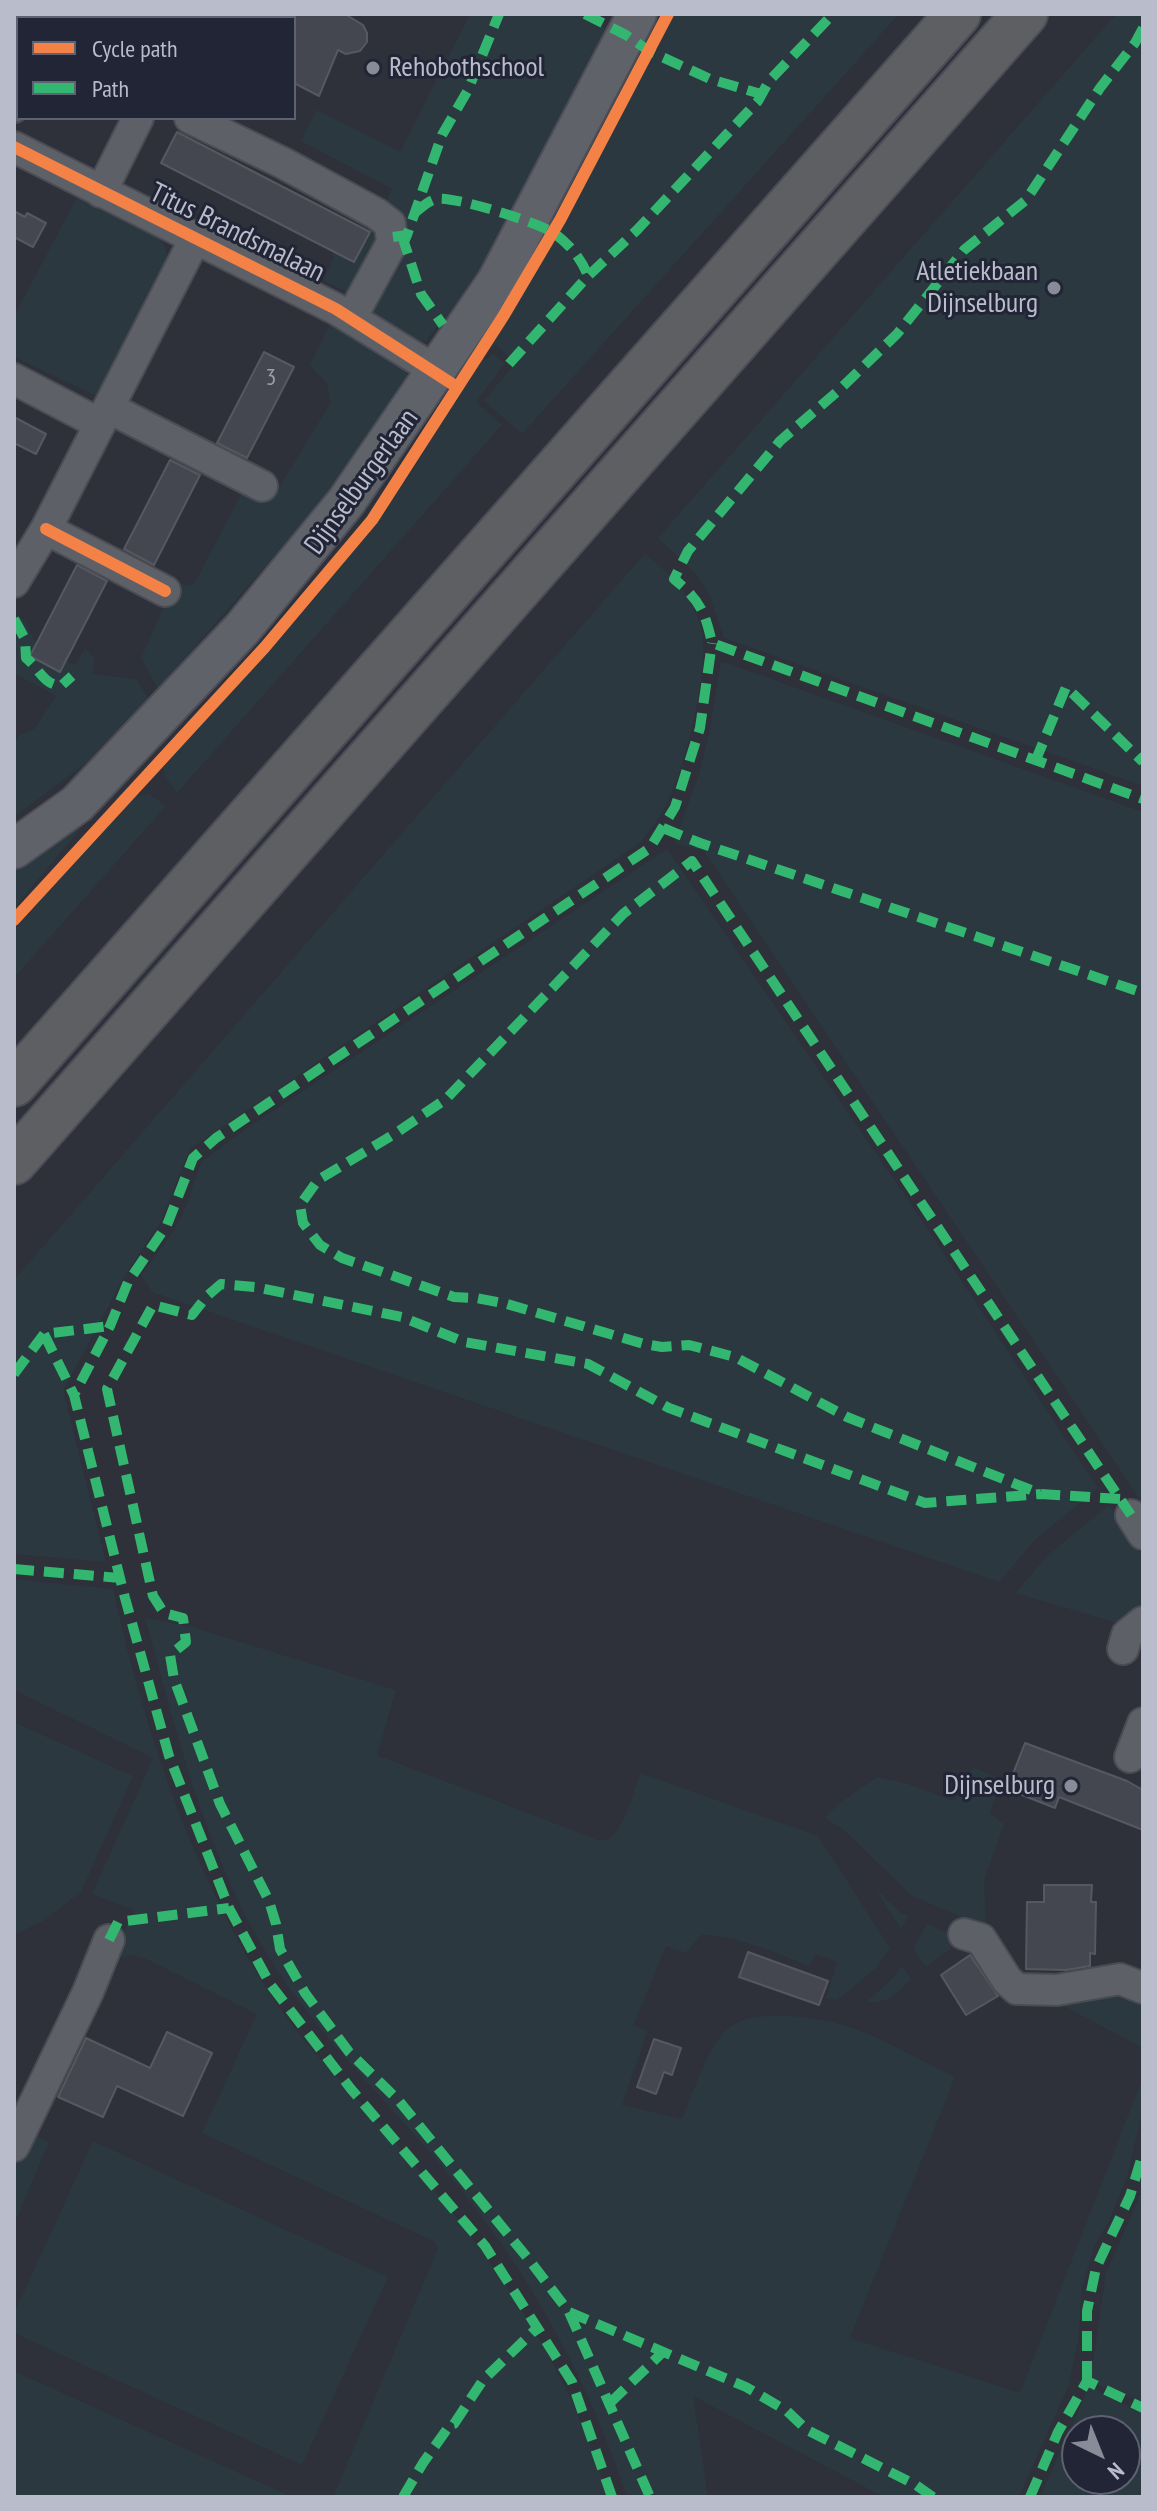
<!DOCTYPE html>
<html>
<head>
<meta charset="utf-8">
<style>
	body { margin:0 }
	#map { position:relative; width:1157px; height:2511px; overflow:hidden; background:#2e303a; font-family:"PT Sans Narrow",sans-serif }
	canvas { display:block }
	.frame { position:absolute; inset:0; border:16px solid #b9bcca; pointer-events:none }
	.legend { position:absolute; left:16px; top:16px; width:280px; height:104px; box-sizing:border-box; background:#212535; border:2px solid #5e6171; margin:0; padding:10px 14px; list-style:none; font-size:24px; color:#b9bcca }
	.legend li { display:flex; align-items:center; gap:16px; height:40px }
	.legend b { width:40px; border:2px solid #5e6171 }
	.north { position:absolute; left:1061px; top:2415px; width:80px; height:80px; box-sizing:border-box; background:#212535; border:2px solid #5e6171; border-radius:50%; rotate:137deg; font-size:22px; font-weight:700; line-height:32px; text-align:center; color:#b9bcca }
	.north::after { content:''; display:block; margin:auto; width:28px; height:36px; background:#888b98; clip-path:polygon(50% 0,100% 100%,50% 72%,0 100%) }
</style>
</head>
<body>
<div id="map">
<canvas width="1157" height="2511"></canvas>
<div class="frame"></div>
<ul class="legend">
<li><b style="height:10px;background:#f48246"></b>Cycle path</li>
<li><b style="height:10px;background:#33b770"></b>Path</li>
</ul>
<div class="north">N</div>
</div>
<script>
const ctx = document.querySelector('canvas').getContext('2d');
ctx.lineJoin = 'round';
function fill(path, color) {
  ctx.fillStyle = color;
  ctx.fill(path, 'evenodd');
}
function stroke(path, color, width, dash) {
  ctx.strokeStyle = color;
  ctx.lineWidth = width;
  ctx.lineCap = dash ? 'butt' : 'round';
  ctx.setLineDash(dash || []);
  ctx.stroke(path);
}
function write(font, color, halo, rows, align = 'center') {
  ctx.font = font + ' "PT Sans Narrow",sans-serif';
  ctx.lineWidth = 6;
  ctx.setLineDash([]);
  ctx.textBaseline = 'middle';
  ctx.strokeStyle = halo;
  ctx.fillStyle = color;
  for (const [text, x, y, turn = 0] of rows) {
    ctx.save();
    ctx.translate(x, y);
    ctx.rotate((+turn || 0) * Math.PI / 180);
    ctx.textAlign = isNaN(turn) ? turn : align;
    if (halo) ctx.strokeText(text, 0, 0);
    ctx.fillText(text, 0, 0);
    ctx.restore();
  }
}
fill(new Path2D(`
	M470 14H578L614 32 513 226 449 321 444 318 426 341H416L369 317 381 212 392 189 301 141 316 110 400 152Z
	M651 14H663C604 127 548 242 477 348L471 344Z
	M673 14H899L522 434 484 401 515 363 496 345 484 353 520 299 549 248Z
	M1116 14H1143V786L724 638 710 596 694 572 658 538Z
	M77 197C95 206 150 228 162 242 169 250 166 263 166 273L101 398 14 357V316Z
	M374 221 385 227 358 298 323 280 334 258 331 256 334 252 354 263Z
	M330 325 400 362 408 376 406 384 371 446 158 689 141 658 175 581 185 586 194 584 245 487 264 478 281 484 331 402 327 384 310 365Z
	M493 353 505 364 476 402 502 425 177 793 165 777 163 767 329 580 366 533 412 471 483 357 486 359Z
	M645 553C662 568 680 583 691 603 695 611 700 623 702 632 709 671 686 765 668 801 661 816 651 829 641 842L190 1149 161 1221 124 1277 63 1391 106 1562 14 1554V1280Z
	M15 613 24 620 38 648 75 665 85 648 95 659 92 674 136 679 149 699 85 764 14 817V745L19 735 34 729 56 696 14 673Z
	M721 661 1143 812V1504L704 851 674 843 699 774 709 734Z
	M121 781 14 908V859Z
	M148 793 166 806 14 978V930L118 813 136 797Z
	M667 849 913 1207 1098 1488 1035 1540 999 1582 152 1292 141 1275 173 1232 186 1207 201 1162 250 1126Z
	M1109 1505 1143 1556V1610L1124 1625 1015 1593 1049 1554Z
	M14 1579 113 1589C144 1732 200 1898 287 2018 313 2054 346 2085 375 2118 473 2232 566 2351 608 2497H333L438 2248 433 2241 202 2133 257 2014 149 1960 131 1955 110 1960 134 1910 92 1894 153 1758 14 1690Z
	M145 1618 192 1627 396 1690 377 1755 585 1835C590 1837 598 1841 604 1840 622 1838 635 1788 640 1773L818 1836 890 1948 876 1968 837 2000 826 1999 837 1962 815 1954 810 1966C776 1954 738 1935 701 1935L686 1953 666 1946 633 2026 648 2030 622 2105 682 2119C694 2092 707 2045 730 2027 756 2006 832 2019 861 2031 893 2044 924 2062 955 2077L850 2338 1020 2393 1143 2077V2110L1127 2177 1110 2219 1095 2245 1082 2288 1078 2342 1068 2387 1019 2497H884L693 2396 708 2497H627C589 2381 528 2270 450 2176 394 2108 328 2046 279 1973 208 1866 179 1740 145 1618Z
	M14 1722 133 1776 81 1892 41 1922 14 1935Z
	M973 1767 1002 1780 990 1813 1004 1824 984 1880 986 1927 912 1896 845 1831 825 1818 841 1802 877 1777 908 1784 954 1801Z
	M875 1888 901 1913 909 1916 901 1929Z
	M927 1924 964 1939 926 1967 913 1948Z
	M902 1966 912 1979C895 1994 890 2004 866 2002L890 1981Z
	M1104 1991 1143 1998V2048L1049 1998Z
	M30 2133 49 2142 14 2225V2167Z
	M93 2141 388 2277 302 2465 14 2333V2313Z
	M1143 2189V2402L1087 2381 1094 2356 1106 2273Z
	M14 2371 292 2497H14Z
	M1089 2386 1143 2414V2497H1040ZM1077 2431H1125V2479H1077Z`), '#2b3840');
const building = new Path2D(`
	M294 14H345L363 25 367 33V42L360 51 346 54 338 50 319 96 294 83Z
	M177 132 370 232 354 262 161 163Z
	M14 211 25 217 27 213 46 223 33 247 14 237Z
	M264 352 294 367 247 458 217 443Z
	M14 417 46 434 36 454 14 443Z
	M170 460 200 475 154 565 124 549Z
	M77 565 107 581 60 672 30 656Z
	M1025 1743 1127 1781 1143 1790V1830L1059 1797 1055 1808 1007 1789Z
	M1044 1885H1092L1091 1902H1096L1095 1954 1090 1953V1966L1066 1970 1026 1969 1027 1902H1044Z
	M748 1952 828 1981 819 2005 739 1977Z
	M970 1955 998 1996 966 2015 941 1975Z
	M167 2032 212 2053 183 2116 117 2086 103 2117 58 2097 86 2038 150 2068Z
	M654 2039 681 2048 672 2075 664 2072 656 2094 637 2087Z`);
fill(building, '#454750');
stroke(building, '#565861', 2);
const minor = new Path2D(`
	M58 18 60 14
	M189 18 191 14
	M14 107 18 99
	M190 118 283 163 377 214 390 224 392 243 351 318
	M14 147 336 309 435 370
	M101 192 138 118
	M14 379 100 424
	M109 408 262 486
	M46 529 165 591
	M14 582 46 529 195 239
	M1131 1515 1143 1534
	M1123 1649 1127 1635 1143 1622
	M1130 1757 1143 1723
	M964 1934 981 1939 1007 1980 1017 1989 1057 1990 1120 1979 1143 1988
	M14 2146 88 1992 109 1940`);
const major = new Path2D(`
	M14 849 77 804 242 629 346 502 497 281 637 14`);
const highway = new Path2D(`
	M14 1084 958 14
	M14 1162 1025 14`);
stroke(minor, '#4a4c53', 34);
stroke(major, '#4c4d57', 42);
stroke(highway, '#4b4c55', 48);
stroke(minor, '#5e6068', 30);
stroke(major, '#60626a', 38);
stroke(highway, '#5d5f62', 44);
stroke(new Path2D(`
	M585 14 626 35 649 51 710 79 761 94
	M1143 28 1135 43 1100 88 1026 200 964 250 897 334 838 391 780 441 688 551 674 579C700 600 705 612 712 643L1143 799
	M416 212C422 207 428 201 436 199 452 195 539 223 554 233 570 245 581 258 588 276
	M407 235 404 242 421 294 443 325
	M393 237 407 235 442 135 468 90 499 14
	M509 364 588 276 637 230 726 135 758 101 769 81 833 14
	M14 619 25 639 26 658C40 669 42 684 61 686L72 676
	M1035 762 1066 687 1143 762
	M663 828 700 843 1143 993
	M44 1334 74 1395
	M14 1374 44 1334 110 1326
	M1120 1499 1041 1494 847 1417 735 1357 689 1345 662 1347 644 1344 507 1304 476 1298 454 1297 342 1258 320 1245 303 1223 300 1205 318 1180 396 1133 446 1099 623 914 692 861 1120 1499 1131 1515
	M14 1569 120 1578
	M109 1940 118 1922 229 1908
	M569 2312 650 2497
	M1087 2381V2311L1096 2268 1130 2196 1143 2153
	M610 2403 663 2352
	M403 2497 423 2463 450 2425 454 2424 483 2380 537 2328
	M612 2497 572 2382 485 2246 351 2089 270 1984 229 1908 169 1756 125 1598 74 1395 110 1326 128 1282 167 1225 193 1158 216 1138 650 848 675 807 700 728 712 643
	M933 2497 916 2485 807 2430 787 2411 746 2387 569 2312 530 2261 399 2101 349 2052 305 1993 280 1949 276 1924 269 1901 220 1804 174 1679 170 1655 186 1642 183 1618 164 1613 153 1596 107 1389 153 1305 192 1315 207 1296 221 1284 255 1287 402 1317 464 1342 588 1364 669 1408 925 1503 1041 1494
	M1030 2497 1058 2432 1087 2381 1143 2408`), '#33b770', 10, [20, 10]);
stroke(new Path2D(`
	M14 147 336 309 457 387
	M46 529 165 591
	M14 920 265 647 372 520 504 315 560 220 668 14`), '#f48246', 12);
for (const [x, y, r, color] of [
	[373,68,8,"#888b98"],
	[1054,288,8,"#888b98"],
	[1071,1786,8,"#888b98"]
]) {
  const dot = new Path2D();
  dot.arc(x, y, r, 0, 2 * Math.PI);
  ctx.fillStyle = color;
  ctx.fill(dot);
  stroke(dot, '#212535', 3);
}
write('24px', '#9c9fac', null, [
	["3",271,378]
]);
write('28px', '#b9bcca', '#212535', [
	["Rehobothschool",389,68,"left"],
	["Atletiekbaan",1038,272],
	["Dijnselburg",1038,304],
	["Dijnselburg",1055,1786]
], 'right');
write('28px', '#b9bcca', '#212535', [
	["Titus Brandsmalaan",237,233,26],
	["Dijnselburgerlaan",362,482,-54]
]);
</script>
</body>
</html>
